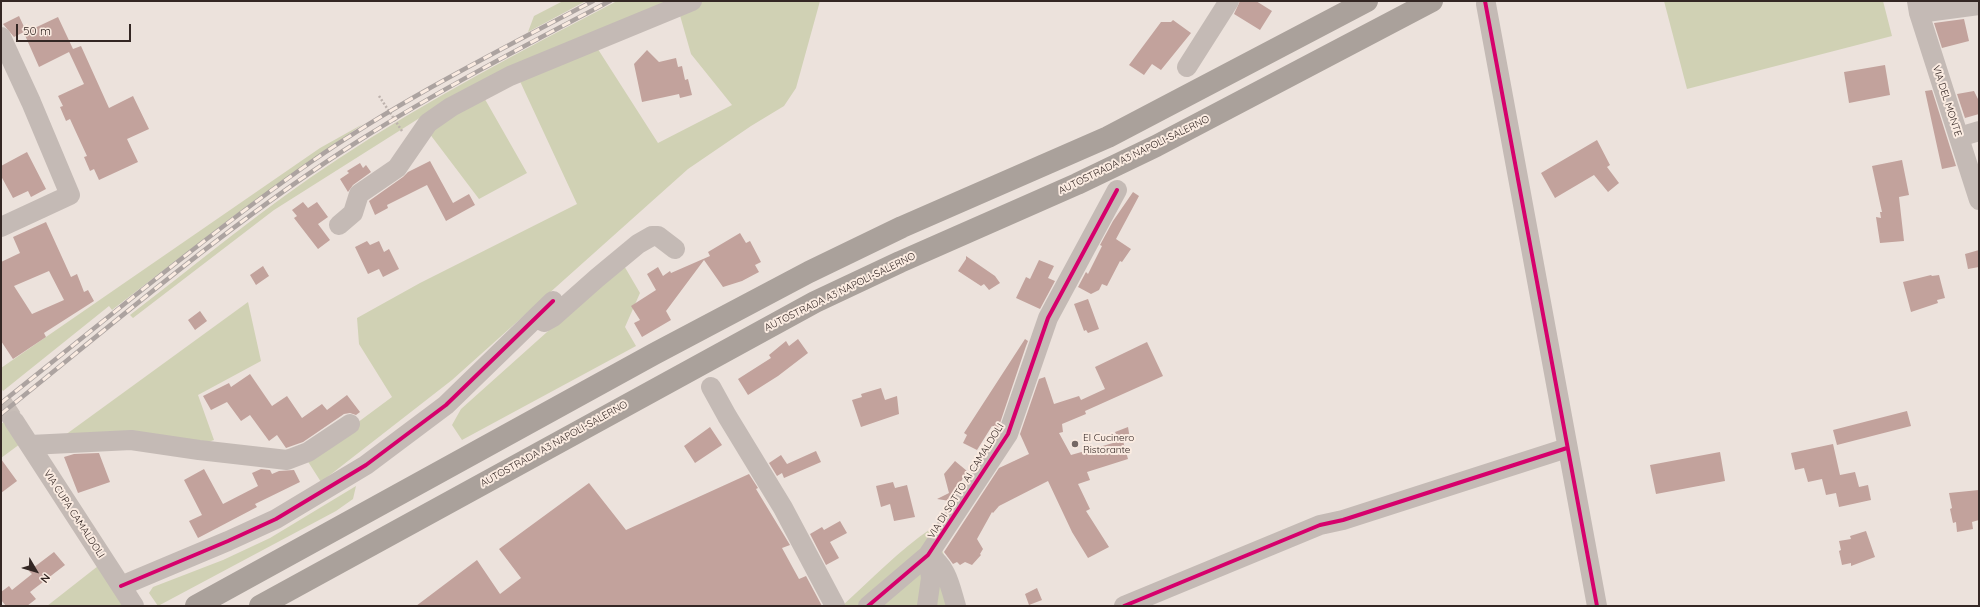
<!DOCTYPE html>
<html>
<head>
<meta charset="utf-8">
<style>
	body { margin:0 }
	#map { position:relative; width:1980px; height:607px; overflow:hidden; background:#ece2dc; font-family:Quicksand,sans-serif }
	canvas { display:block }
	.frame { position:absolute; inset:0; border:2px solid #342724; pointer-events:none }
	.north { position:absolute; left:16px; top:551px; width:40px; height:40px; -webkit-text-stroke:3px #faebe1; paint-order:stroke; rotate:128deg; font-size:11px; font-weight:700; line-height:16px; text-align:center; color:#342724 }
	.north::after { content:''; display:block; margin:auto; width:14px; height:18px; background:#342724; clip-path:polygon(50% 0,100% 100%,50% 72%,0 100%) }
	.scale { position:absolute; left:16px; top:24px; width:115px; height:18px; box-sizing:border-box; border:2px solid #342724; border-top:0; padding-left:5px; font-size:12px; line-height:14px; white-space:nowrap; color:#342724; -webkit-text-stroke:3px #faebe1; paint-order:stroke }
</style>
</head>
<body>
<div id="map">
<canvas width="1980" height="607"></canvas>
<div class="frame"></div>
<div class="north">N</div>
<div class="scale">50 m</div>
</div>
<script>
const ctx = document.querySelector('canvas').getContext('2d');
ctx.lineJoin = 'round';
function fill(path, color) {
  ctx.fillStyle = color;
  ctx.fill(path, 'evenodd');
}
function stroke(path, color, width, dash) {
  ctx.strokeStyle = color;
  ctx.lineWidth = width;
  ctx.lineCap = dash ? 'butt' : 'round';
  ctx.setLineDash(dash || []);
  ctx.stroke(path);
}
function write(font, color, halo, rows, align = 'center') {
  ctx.font = font + ' Quicksand,sans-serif';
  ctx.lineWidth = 4;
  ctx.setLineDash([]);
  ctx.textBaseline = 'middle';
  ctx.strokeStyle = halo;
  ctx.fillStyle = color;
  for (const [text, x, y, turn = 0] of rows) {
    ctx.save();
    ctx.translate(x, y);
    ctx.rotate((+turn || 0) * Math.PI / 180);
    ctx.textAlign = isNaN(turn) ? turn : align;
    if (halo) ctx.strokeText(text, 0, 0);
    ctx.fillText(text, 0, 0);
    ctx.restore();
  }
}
fill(new Path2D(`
	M563 1H586L528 32 534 16Z
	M617 1H680L508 72 418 119 274 210 133 318 130 315C199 262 266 206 338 159 427 100 523 50 617 1Z
	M702 1H820L796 88 784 106 751 126 688 169 452 380 321 482 307 460 392 397 359 344 357 318 420 283 577 204 518 77 594 43 658 143 732 105 691 54 679 12Z
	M1664 1H1883L1892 36 1687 89Z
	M482 94 527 173 479 199 426 129Z
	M363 124 235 215 112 310 109 306 3 391 1 388V368L320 148Z
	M623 264 640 293 625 327 636 346 462 440 452 425 461 409Z
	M248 302 261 361 198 395 214 440 185 450 61 438Z
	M8 419 20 444 1 458V424Z
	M356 486 353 499 336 511 158 606 149 593 153 587 223 560 270 538Z
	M932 528 944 555 959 606H842C872 579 899 550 932 528Z
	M98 566 124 606H47Z`), '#d0d1b4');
fill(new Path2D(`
	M1240 1H1256L1272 11 1260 30 1234 14Z
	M19 16 26 31 14 37 3 24Z
	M58 17 73 49 81 46 109 108 133 96 149 129 127 139 138 162 99 180 94 169 90 171 84 157 87 156 75 130 70 119 66 121 60 107 63 106 58 96 84 84 69 52 39 67 24 33Z
	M1964 19 1969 41 1942 48 1934 23Z
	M1173 20 1191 33 1161 70 1152 64 1144 75 1129 65 1161 22H1171Z
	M647 50 659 62 676 58 678 67 682 66 685 80 688 79 692 95 680 98 679 94 642 102 634 64Z
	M1885 65 1890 95 1849 103 1844 72Z
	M1932 90 1956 166 1942 169 1925 91Z
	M1974 91 1979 101V114L1965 118 1957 94Z
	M1597 140 1610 165 1607 167 1619 183 1608 192 1594 175 1555 198 1541 173Z
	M27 152 46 189 31 197 28 191 13 198 1 176V166Z
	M1902 160 1909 195 1899 197 1904 241 1880 243 1876 217 1881 218 1880 212H1882L1872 166Z
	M430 161 453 203 469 194 475 205 446 221 427 185 387 205 388 208 375 215 369 201 403 177 408 172Z
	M360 163 363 168 366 165 371 172 353 185 348 192 340 179 349 173 347 171Z
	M1133 192 1139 196 1116 239 1131 249 1122 262 1120 261 1107 286 1102 284 1099 290 1091 294 1078 287 1086 272 1088 274 1102 246 1100 245 1113 221Z
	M303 202 308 208 317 202 328 217 318 224 330 240 318 249 294 218 297 216 292 210Z
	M46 222 71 277 77 274 84 292 88 290 94 301 44 333 46 337 13 359 1 341V262L20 253 13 237ZM49 271 64 300 32 314 14 286Z
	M740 233 746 243 750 241 761 262 755 265 759 272 742 281 723 287 704 260 666 311 671 320 642 337 634 323 640 320 631 306 656 290 647 274 658 267 663 276 670 271 671 273 710 256 708 252Z
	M367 241 370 245 379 241 384 252 389 249 399 269 383 277 379 269 368 274 355 247Z
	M1979 250V267L1968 269 1965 254Z
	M966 256 995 276 1000 283 989 290 984 284 981 286 958 271 966 259Z
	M1039 260 1054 266 1048 278 1055 281 1040 309 1016 298 1026 277 1030 279Z
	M263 266 269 276 256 285 250 275Z
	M1931 275 1932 276 1939 275 1945 298 1937 300 1938 303 1911 312 1903 282Z
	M1088 299 1099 329 1088 333 1086 330 1084 331 1074 304Z
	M200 311 207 321 195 330 188 320Z
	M798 339 808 353 778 376 748 395 738 379 771 358 769 355 786 341 789 346Z
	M1025 339 1028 341 1026 346 998 429 992 426 977 450 963 443 967 435 964 433Z
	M1147 342 1163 376 1085 411 1086 414 1062 424 1063 432 1059 433 1071 455 1120 441 1115 432 1128 427 1130 439 1123 441 1128 459 1087 472 1090 480 1078 484 1090 509 1086 511 1109 547 1088 558 1072 532 1048 481 999 506 993 513 992 512 977 539 983 549 980 554 981 555 972 565 965 562 960 565 957 562 953 564 944 552 999 468 1029 454 1020 434 1039 379 1045 377 1054 404 1079 396 1081 400 1105 389 1095 367Z
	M250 374 272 406 287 396 302 418 322 404 327 410 347 395 360 412 356 415 350 413 344 414 303 442 286 448 277 435 269 441 250 415 241 421 227 402 211 410 203 396 229 383 231 387Z
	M881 388 885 400 897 396 899 414 861 427 852 400 862 397 861 394Z
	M1907 411 1911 426 1837 445 1833 430Z
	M710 427 722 445 695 463 684 446Z
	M1833 444 1840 475 1855 472 1859 487 1868 485 1871 500 1839 507 1836 493 1826 495 1822 479 1808 482 1804 468 1795 470 1791 453Z
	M816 451 821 462 784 478 782 473 777 476 769 463 781 455 787 464Z
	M1720 452 1725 481 1656 494 1650 465Z
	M99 453 110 482 78 493 64 457 74 454Z
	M1 459 17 481 1 493Z
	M955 461 967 471 950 501 937 499 949 493 944 474Z
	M204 469 223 504 258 486 252 473 261 469 270 470 272 474 279 471 294 470 300 482 255 504 257 507 198 538 189 521 202 515 184 480Z
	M749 474 758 488 756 489 790 545 782 548 799 579 806 576 822 606H416L477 560 500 594 521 578 499 549 589 483 626 530Z
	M893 482 895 488 907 485 915 517 894 521 890 504 881 507 876 486Z
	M1979 490V520L1972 522 1973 529 1957 532 1956 522 1953 523 1950 509 1952 508 1949 493Z
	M840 521 847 533 830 542 839 558 826 565 810 534 822 527 824 530Z
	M1866 531 1875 557 1851 566V563L1842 565 1839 551 1841 550 1839 541 1851 539 1850 536Z
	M54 552 65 565 30 592 36 599 27 606H6L1 600V592L9 586 12 590 32 574 29 571Z
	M1037 588 1042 600 1029 605 1025 594Z`), '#c2a29c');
stroke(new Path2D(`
	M1 401 14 421`), '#c7bdb7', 20, [20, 10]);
stroke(new Path2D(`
	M379 96 402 131`), '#bdb2ad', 2.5, [2, 2]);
stroke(new Path2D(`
	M1917 1 1919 13 1979 200
	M1486 4 1597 606
	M1919 13 1979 5
	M1 37 31 102 70 195 1 227
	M1187 67 1229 1
	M1959 137 1979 131
	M339 225 353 213 359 194 397 168 428 123 451 107 510 76 692 1
	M544 322 553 317 597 278 638 244 652 236H658L675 249
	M711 387 727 416 783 508 835 606
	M14 421 134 606
	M30 445 131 440 199 450 287 460 308 452 350 424
	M928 555C947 566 950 586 956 606
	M121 586 228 541 276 519 366 465 446 405 553 301
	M868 606 928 555 1008 434 1048 318 1117 190
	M927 606 931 578 928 555
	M1124 606 1320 525 1343 520 1567 448`), '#c4bab5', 20);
stroke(new Path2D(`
	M196 606 654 354 809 272 902 227 1108 137 1367 1
	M260 606 815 302 900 262 1077 184 1156 146 1432 1`), '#aaa19b', 22);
const rail = new Path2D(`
	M1 403C103 322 204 237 311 162 400 100 498 51 593 1
	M1 414C118 320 233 220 360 140 441 89 526 45 610 1`);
stroke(rail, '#aca3a0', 4.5);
stroke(rail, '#faebe1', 3, [9]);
stroke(new Path2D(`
	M1485 1 1597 606
	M121 586 228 541 276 519 366 465 446 405 553 301
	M868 606 928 555 1008 434 1048 318 1117 190
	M1124 606 1320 525 1343 520 1567 448`), '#d6006c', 4);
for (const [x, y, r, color] of [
	[1075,444,4,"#746864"]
]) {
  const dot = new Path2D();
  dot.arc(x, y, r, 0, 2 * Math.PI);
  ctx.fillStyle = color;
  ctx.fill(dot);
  stroke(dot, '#faebe1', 1.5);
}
write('10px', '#342724', '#faebe1', [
	["VIA DEL MONTE",1947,101,72],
	["AUTOSTRADA A3 NAPOLI-SALERNO",1134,155,-26],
	["AUTOSTRADA A3 NAPOLI-SALERNO",840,292,-26],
	["AUTOSTRADA A3 NAPOLI-SALERNO",554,444,-29],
	["VIA DI SOTTO AI CAMALDOLI",966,481,-58],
	["VIA CUPA CAMALDOLI",74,514,57]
]);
write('10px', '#342724', '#faebe1', [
	["El Cucinero",1083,438],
	["Ristorante",1083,450]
], 'left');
</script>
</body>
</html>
